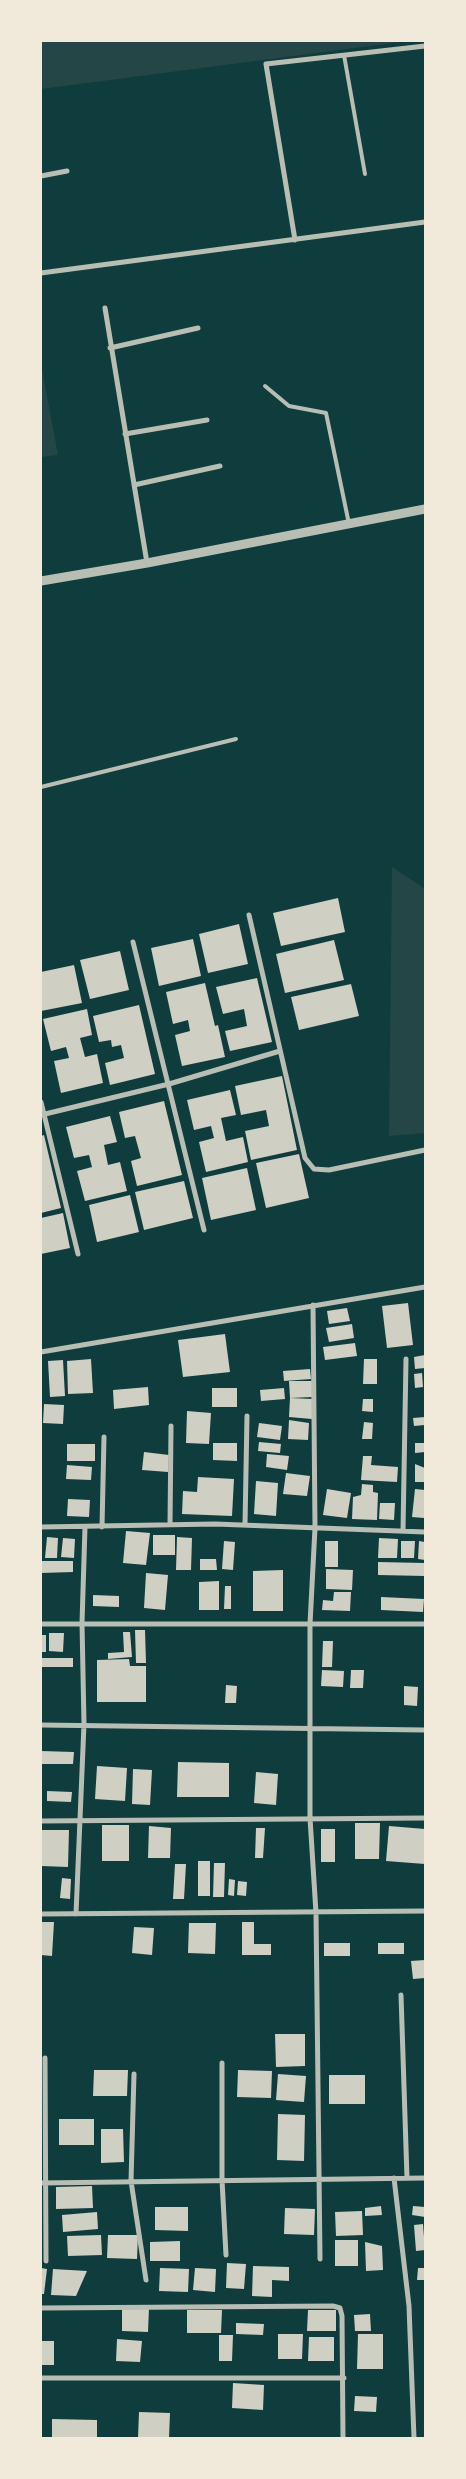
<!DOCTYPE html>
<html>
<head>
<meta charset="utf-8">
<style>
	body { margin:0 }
	#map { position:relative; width:466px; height:2479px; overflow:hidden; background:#0f3d3e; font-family:"Noto Sans",sans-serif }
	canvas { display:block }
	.frame { position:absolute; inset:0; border:42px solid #f1e9da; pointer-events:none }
</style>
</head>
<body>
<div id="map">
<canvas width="466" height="2479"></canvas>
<div class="frame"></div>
</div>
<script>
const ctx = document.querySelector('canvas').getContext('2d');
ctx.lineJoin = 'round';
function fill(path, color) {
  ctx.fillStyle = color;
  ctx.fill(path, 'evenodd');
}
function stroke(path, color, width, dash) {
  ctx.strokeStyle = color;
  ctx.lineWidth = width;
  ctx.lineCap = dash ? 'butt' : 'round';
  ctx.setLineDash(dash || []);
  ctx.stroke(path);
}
fill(new Path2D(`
	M41 41H408L41 89Z
	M41 364 58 455 41 457Z
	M392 867 425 889V1133L389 1136Z`), '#244646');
fill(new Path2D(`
	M338 898 345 932 281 946 273 913Z
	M239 924 248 964 208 973 199 934Z
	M193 939 201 976 159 986 151 948Z
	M334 940 344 980 285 993 276 954Z
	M120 951 129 990 90 999 80 960Z
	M74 965 82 1003 41 1011V972Z
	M257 978 272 1042 230 1051 225 1031 247 1026 244 1009 223 1014 216 987Z
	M205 983 215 1026 218 1025 225 1057 182 1066 175 1035 190 1031 188 1020 173 1024 166 992Z
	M351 984 359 1016 299 1030 291 997Z
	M139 1005 155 1074 110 1085 105 1063 124 1058 121 1045 112 1047 111 1040 99 1042 93 1016Z
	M87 1009 92 1035 80 1038 85 1057 97 1054 103 1083 61 1093 54 1061 69 1058 66 1047 51 1051 43 1019Z
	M282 1076 297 1150 251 1160 245 1131 269 1126 266 1110 241 1115 235 1086Z
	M230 1090 236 1115 221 1118 226 1141 243 1137 248 1162 206 1172 199 1142 214 1138 211 1126 194 1130 187 1100Z
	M164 1101 182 1175 137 1186 131 1161 141 1158 135 1136 125 1138 119 1112Z
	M110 1116 117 1142 104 1145 108 1165 120 1162 127 1191 85 1201 77 1171 92 1167 89 1155 74 1158 66 1127Z
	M44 1135 61 1208 41 1213V1136Z
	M299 1154 309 1198 266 1208 256 1163Z
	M247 1168 256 1210 211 1220 202 1178Z
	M184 1181 193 1218 144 1230 135 1192Z
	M130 1195 139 1232 97 1242 89 1205Z
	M63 1213 70 1248 41 1254V1218Z
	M408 1303 413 1345 387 1348 382 1306Z
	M347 1308 350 1321 329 1324 327 1311Z
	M352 1324 354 1338 329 1342 326 1328Z
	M225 1334 230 1372 183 1377 178 1340Z
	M355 1343 357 1356 325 1360 323 1347Z
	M425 1355V1368L415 1369 414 1357Z
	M91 1359 93 1393 68 1394 67 1361Z
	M364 1359H377V1384H363Z
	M63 1360 65 1396 50 1397 48 1361Z
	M310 1369 311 1379 284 1381 283 1371Z
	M422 1373 423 1387 415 1388 414 1374Z
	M289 1381H313V1397L290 1398Z
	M148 1387 149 1405 114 1409 113 1390Z
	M212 1388H237V1407H212Z
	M284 1388 285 1399 261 1401 260 1390Z
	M290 1398 313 1399 312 1419 289 1417Z
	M363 1399H373V1412L362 1411Z
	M44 1404 64 1405 63 1424 43 1423Z
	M187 1411 211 1413 209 1444 186 1443Z
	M425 1417V1425L414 1426 413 1418Z
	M289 1420 309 1423 308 1440 288 1439Z
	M364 1422 373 1423 372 1439H362Z
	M259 1423 282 1426 280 1440 257 1437Z
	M259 1442 281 1444 280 1453 258 1451Z
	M213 1443H237V1461L213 1460Z
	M415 1443H425V1452L415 1453Z
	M67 1444H95V1461H67Z
	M144 1452 169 1455 168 1472 142 1470Z
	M267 1454 289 1456 287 1470 266 1467Z
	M363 1456H372L371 1465 398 1467 397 1482 361 1480Z
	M415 1464 425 1468V1482H415Z
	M67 1465 92 1467 91 1480 66 1479Z
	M286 1473 310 1476 307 1496 283 1494Z
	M198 1477 234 1479 232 1516 182 1514 183 1491 197 1492Z
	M256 1481 278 1483 276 1516 254 1514Z
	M362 1484 373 1485V1492L378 1493 377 1520 352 1519 353 1497 361 1495Z
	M327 1489 351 1493 347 1518 323 1515Z
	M415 1489 425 1490 424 1518 412 1517Z
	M68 1499 90 1500 89 1517 67 1516Z
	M380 1503H395L394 1520 379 1519Z
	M126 1531 150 1533 146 1565 123 1563Z
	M153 1535H175V1555H153Z
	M47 1537 58 1538 57 1558H45Z
	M177 1537 192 1538 191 1570H176Z
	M63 1538 75 1539 74 1558 61 1557Z
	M379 1538 398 1539 397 1558H378Z
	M224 1541 235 1542 233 1570 222 1569Z
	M325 1541H338V1567H325Z
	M401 1541H415L414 1558H401Z
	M419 1541 425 1542V1560L418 1559Z
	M200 1559H216L217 1570H200Z
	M41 1561H73V1572L41 1573Z
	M378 1562 425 1563V1576L378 1575Z
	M326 1569 353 1570 352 1590 326 1589Z
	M283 1570V1611H253V1571Z
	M146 1573 168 1575 165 1610 144 1608Z
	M219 1581V1610H199V1582Z
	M225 1586H231V1609H224Z
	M334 1592H351L350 1611 322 1610 323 1600 333 1601Z
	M93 1595 119 1596V1607L93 1606Z
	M381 1597 424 1599 423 1612 381 1610Z
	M135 1630H145L146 1663H136Z
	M123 1632H130L132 1657 108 1659V1653L124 1652Z
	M49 1633H64L63 1652 49 1651Z
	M41 1635H46V1652H41Z
	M323 1641H333L332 1667H322Z
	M41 1658H73V1667H41Z
	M129 1659 130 1666H146V1702H97V1660Z
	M322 1670 344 1671 343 1687 321 1686Z
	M351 1670H364L363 1688H350Z
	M226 1685 237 1686 236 1703H225Z
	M404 1686 418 1687 417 1706 404 1705Z
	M41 1751 74 1752 73 1764H41Z
	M178 1762 229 1763V1797H177Z
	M97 1766 127 1768 125 1801 95 1799Z
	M133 1769 152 1770 150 1805 132 1804Z
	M256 1772 278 1774 276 1805 254 1803Z
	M47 1791 72 1792 71 1802 47 1801Z
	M355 1823H380L379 1859H355Z
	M102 1825H129V1861H102Z
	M149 1826 171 1828 170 1858H148Z
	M389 1826 425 1829V1864L386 1861Z
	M256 1828H265L263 1858H255Z
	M321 1829H335V1862H321Z
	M41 1830H69L68 1867 41 1866Z
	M198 1861H210V1896H198Z
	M214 1863H225L224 1897H213Z
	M175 1864H186L184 1899H173Z
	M62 1878 71 1879 70 1899 60 1898Z
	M229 1879 235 1880 234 1896 228 1895Z
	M238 1881 247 1882 246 1896 237 1895Z
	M41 1922H54L52 1956 41 1955Z
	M242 1922H254V1944H271V1955H242Z
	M189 1923H216L215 1954 188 1953Z
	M134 1927 154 1928 152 1955 132 1953Z
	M324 1943H350V1956H324Z
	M378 1943H404V1954H378Z
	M425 1960V1978L413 1979 411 1961Z
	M275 2034H305V2066L276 2067Z
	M94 2070H128L127 2096H93Z
	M238 2070 272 2071 271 2098 237 2097Z
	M278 2074 306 2076 304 2102 276 2100Z
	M329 2075H365V2104H329Z
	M278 2114 305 2115 304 2161 277 2160Z
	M59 2119H94V2145H59Z
	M101 2129H123L124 2162 101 2163Z
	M92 2186 93 2208 56 2209V2187Z
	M381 2206 382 2215 365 2216V2208Z
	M413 2206 425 2207V2217L412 2215Z
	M155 2207H188V2231L155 2230Z
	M285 2208 315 2209 314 2235 284 2234Z
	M362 2211 363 2235 336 2236 335 2212Z
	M97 2212 98 2229 63 2232 62 2215Z
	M423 2224 425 2250 416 2251 414 2225Z
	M101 2235 102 2255 68 2256 67 2236Z
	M108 2235H138L137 2259 107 2258Z
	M335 2240H358V2266H335Z
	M180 2241V2261H150V2242Z
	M365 2242 382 2246 383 2270 366 2271Z
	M227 2263 246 2264 244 2289 226 2288Z
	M253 2266 289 2267V2281L272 2280V2297L252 2296Z
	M41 2268 47 2269 44 2294H41Z
	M160 2268 189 2269 188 2292 159 2291Z
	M195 2268 216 2269 215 2292 193 2290Z
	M418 2268H425V2280H417Z
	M53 2269 87 2271 76 2296 51 2295Z
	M122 2307 149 2308 148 2332 122 2331Z
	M187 2310H222L221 2333H187Z
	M308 2310H336V2331H307Z
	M370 2314 371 2331H355L354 2315Z
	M236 2323 264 2324 263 2335 236 2334Z
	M278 2334H303L302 2359H278Z
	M358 2334H383V2369H357Z
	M219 2335H233L232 2361H219Z
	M309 2337H334V2361H308Z
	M117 2339 142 2341 140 2362 116 2361Z
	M41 2341H54V2365H41Z
	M233 2383 264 2385 263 2410 232 2408Z
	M355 2396 377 2397 376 2412 354 2411Z
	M139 2412 170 2413 169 2438H138Z
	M52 2419 97 2420V2438H52Z`), '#cfcfc3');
stroke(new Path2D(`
	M344 55 365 174
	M265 386 289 406 326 413 349 524
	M41 787 236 739`), '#b8beb3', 4);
stroke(new Path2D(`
	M41 176 67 171
	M295 240 266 64 425 46
	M41 273 425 222
	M105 308 147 563
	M110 348 198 328
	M125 434 207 420
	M134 485 220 466
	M249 915 305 1158 314 1169 329 1170 425 1150
	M133 942 204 1230
	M41 1102 78 1254
	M41 1115 169 1084 280 1051
	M313 1305 315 1528 310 1624V1818L316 1913 320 2259
	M41 1352 425 1287
	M170 1525 171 1426
	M245 1525 247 1416
	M41 1527 215 1524 425 1532
	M102 1527 104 1437
	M403 1531 406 1359
	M41 1624H425
	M41 1725 425 1730
	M41 1821 425 1818
	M41 1914 425 1911
	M76 1914 84 1724 82 1623 85 1527
	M401 1995 407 2178
	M45 2058 46 2261
	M222 2063V2180L226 2255
	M134 2074 131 2181 146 2280
	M394 2178 409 2306 414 2438
	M41 2183 425 2178
	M41 2308 333 2306 340 2308 342 2316 343 2438
	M41 2378H344`), '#b8beb3', 5);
stroke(new Path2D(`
	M41 581 147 563 425 509`), '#b8beb3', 9);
</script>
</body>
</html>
